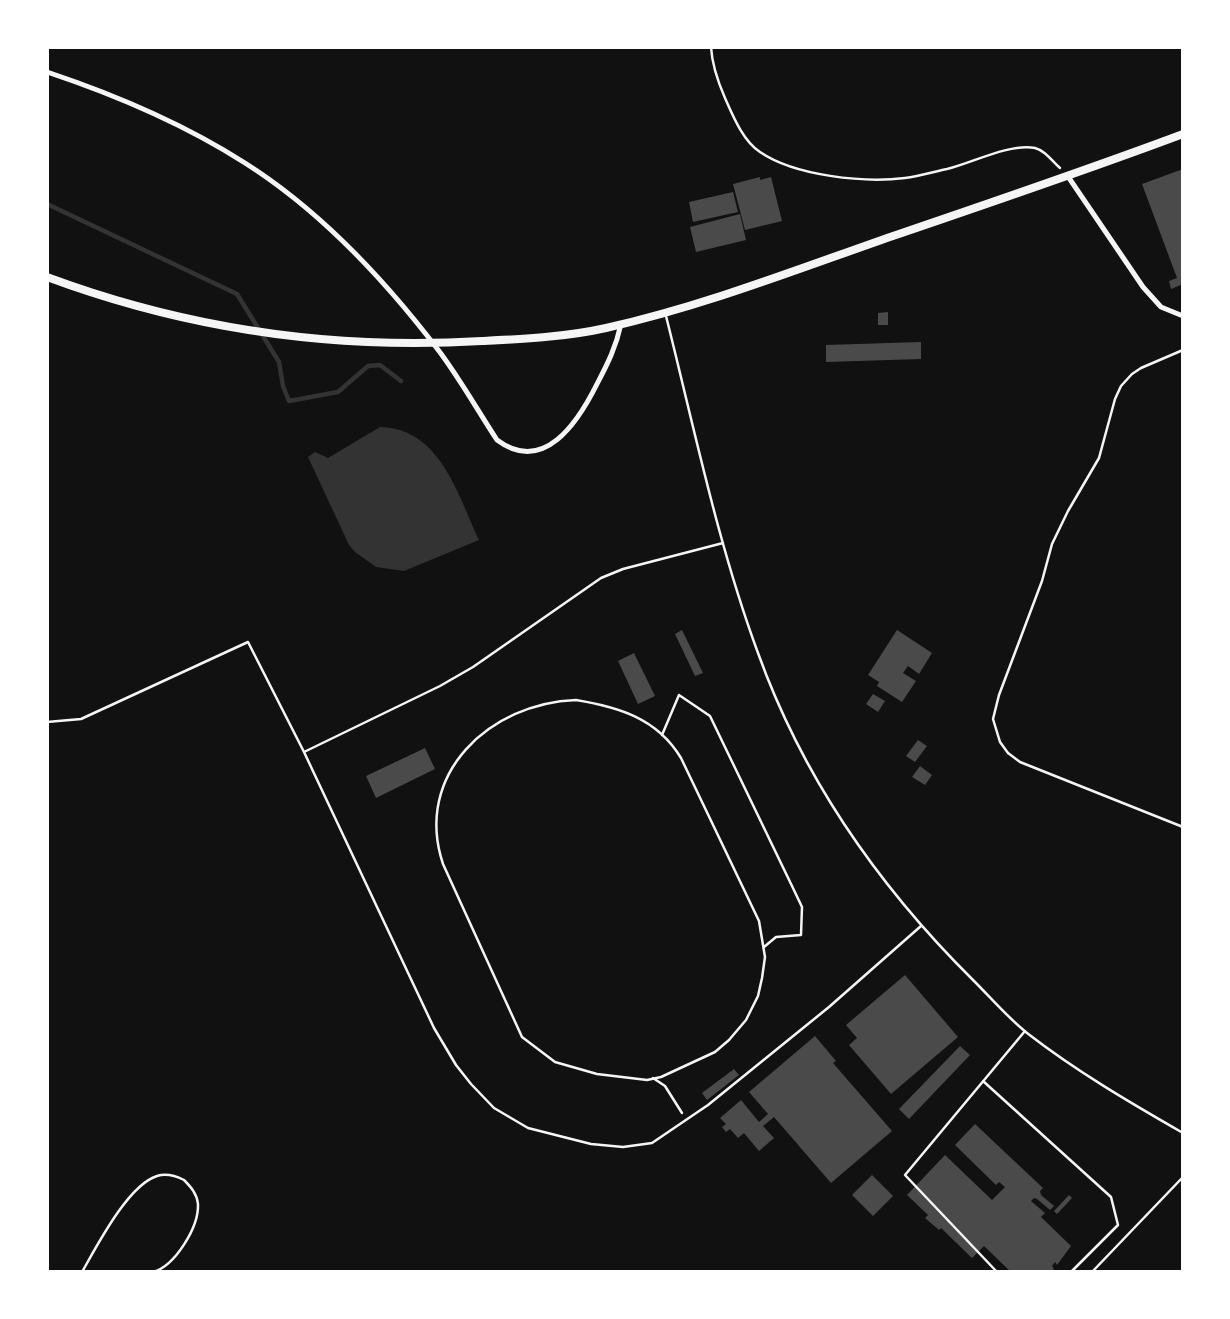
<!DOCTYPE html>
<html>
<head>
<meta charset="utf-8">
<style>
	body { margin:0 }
	#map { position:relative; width:1230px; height:1319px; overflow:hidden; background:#111; font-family:Arial,sans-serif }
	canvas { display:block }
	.frame { position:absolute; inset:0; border:49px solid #fff; pointer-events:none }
</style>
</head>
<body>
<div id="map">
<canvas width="1230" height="1319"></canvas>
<div class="frame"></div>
</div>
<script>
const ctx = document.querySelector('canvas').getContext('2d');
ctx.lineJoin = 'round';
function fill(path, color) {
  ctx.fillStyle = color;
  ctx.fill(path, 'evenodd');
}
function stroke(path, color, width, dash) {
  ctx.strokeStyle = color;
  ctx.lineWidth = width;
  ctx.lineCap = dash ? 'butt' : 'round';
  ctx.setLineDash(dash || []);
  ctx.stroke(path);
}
fill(new Path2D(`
	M380 427C440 428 458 495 479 540L404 571 376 567 355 552 349 545 308 457 315 452 328 458Z`), '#333');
stroke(new Path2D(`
	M47 204 237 294 279 362 283 386 289 401 338 392 368 366 380 365 401 381`), '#333', 4.5);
fill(new Path2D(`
	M1183 169V284L1171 289 1169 281 1177 278 1142 184Z
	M760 177V180L771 177 782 221 745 230 733 184Z
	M733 192 738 212 693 222 689 202Z
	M740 214 746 240 696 252 690 227Z
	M888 312V325H878V313Z
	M921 342V359L826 362V345Z
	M682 630 703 673 695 676 675 634Z
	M897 630 932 653 919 674 908 666 903 673 916 681 902 702 877 686 879 682 868 675Z
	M634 653 655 696 638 704 618 661Z
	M873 694 885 701 878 712 866 704Z
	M918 740 927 746 915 762 906 756Z
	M425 748 435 769 376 798 366 776Z
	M920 766 932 775 925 785 912 777Z
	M905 975 958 1037 891 1094 849 1045 857 1038 846 1025Z
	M815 1036 836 1061 833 1063 892 1131 831 1183 774 1117 763 1126 774 1138 759 1151 744 1133 738 1138 730 1129 726 1132 722 1127 726 1124 720 1118 741 1100 759 1122 768 1114 749 1092Z
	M960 1046 970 1055 909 1119 899 1109Z
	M734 1069 739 1075 707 1100 702 1093Z
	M975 1124 1043 1188 1040 1191 1041 1195 1054 1206 1050 1210 1037 1199 1034 1198 1031 1201 1045 1213 1041 1217 1071 1246 1057 1265 1055 1262 1052 1266 1054 1269 1051 1272H1011L984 1246 972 1258 941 1228 939 1230 925 1218 928 1215 907 1195 945 1155 992 1200 1005 1187 999 1182 996 1185 955 1145Z
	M872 1175 893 1196 873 1216 852 1195Z
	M1069 1195 1072 1198 1057 1214 1054 1211Z`), '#4a4a4a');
stroke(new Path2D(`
	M711 47C712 65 718 82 725 98 733 116 743 141 760 152 795 176 864 183 905 178 919 176 933 172 947 169 972 163 1010 143 1035 148 1046 151 1052 161 1060 168
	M576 700C618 707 657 718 681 758L759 921 765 957 762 978 758 996 746 1020 729 1040 715 1052 661 1077 647 1080 597 1074 555 1062 522 1037 443 864C413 774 490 703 576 700Z
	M662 735 679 695 710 716 792 886 802 907 801 935 776 937 764 947
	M653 1078 665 1086 682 1113`), '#f5f5f5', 2.5);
stroke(new Path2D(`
	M666 316C694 427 718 545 758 653 803 778 880 888 974 981 991 998 1008 1018 1027 1033 1076 1071 1129 1102 1183 1133
	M1183 350 1141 368 1132 374 1121 386 1115 399 1099 458 1068 511 1052 544 1042 581 999 695 993 719 1000 742 1008 753 1020 762 1183 827
	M47 722 81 719 248 642 304 752 434 1028 456 1065 471 1084 494 1108 528 1128 591 1144 623 1147 652 1143 708 1105 829 1007 921 926
	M304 752 440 686 473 667 601 578 623 569 723 543
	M983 1081 1111 1197 1118 1225 1071 1272
	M82 1272C97 1246 128 1185 157 1176 167 1173 176 1176 184 1180 191 1187 197 1194 198 1204 199 1227 175 1266 153 1272
	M997 1272 905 1175 1025 1031
	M1092 1272 1183 1177`), '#f5f5f5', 2.5);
stroke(new Path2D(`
	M47 72C116 95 184 124 245 163 321 211 385 280 439 351 460 379 478 411 497 440 544 475 578 422 597 384 608 363 616 347 621 324
	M1067 175 1143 287 1161 307 1183 316`), '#f5f5f5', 5);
stroke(new Path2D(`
	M47 277C187 329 334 350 482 341 523 339 566 337 606 328 704 306 798 269 893 236 990 203 1087 170 1183 134`), '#f5f5f5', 8);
</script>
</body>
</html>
